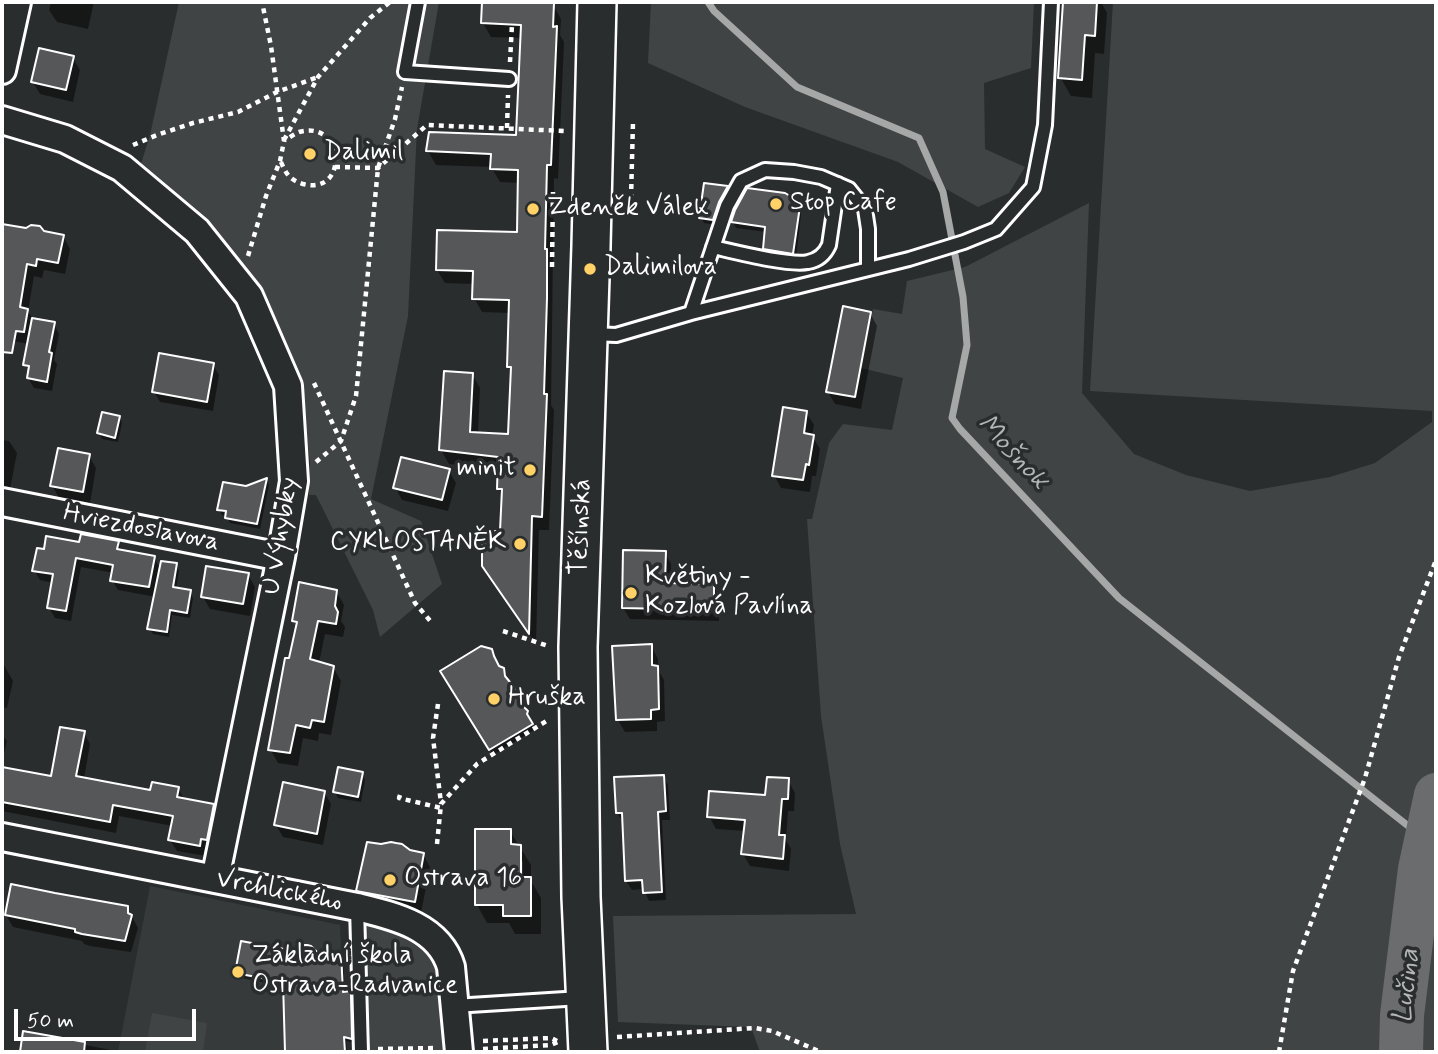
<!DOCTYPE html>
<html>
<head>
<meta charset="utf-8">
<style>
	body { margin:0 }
	#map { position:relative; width:1438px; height:1054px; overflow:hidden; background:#2a2d2e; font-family:Mynerve,sans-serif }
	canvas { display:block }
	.frame { position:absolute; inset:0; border:4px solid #fff; pointer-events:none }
	.scale { position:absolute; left:14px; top:1009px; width:182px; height:32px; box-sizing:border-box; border:4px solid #fff; border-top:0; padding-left:9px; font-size:21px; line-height:24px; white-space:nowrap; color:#fff; -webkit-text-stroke:5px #2a2d2e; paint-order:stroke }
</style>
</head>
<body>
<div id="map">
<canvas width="1438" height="1054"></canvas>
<div class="frame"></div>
<div class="scale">50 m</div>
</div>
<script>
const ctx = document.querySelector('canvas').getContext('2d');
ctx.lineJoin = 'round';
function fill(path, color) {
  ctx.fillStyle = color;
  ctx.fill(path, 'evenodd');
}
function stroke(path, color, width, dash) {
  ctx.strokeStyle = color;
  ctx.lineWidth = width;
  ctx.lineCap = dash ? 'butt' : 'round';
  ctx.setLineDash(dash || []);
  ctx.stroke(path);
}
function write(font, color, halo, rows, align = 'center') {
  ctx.font = font + ' Mynerve,sans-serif';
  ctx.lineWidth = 7;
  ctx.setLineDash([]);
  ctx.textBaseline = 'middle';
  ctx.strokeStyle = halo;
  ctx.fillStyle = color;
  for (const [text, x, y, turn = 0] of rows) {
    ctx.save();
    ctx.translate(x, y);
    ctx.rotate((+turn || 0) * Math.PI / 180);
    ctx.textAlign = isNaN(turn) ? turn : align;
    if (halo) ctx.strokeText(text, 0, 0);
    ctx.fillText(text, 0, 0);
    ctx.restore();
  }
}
fill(new Path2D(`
	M150 886 340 925 343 991H354L355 1036 344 1037 345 1052H118Z`), '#373a3b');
fill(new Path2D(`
	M179 2H439L417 129 408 316 371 499 421 521 442 584 380 637 373 610 316 495H309L310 461 297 369 253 283 140 167 150 135Z
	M651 2H1034L1031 68 984 83 985 149 1025 167 1009 193 978 207 898 162 745 107 648 63Z
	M1113 2H1436V1052H760L751 1027 618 1022 613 916 856 914 840 844 821 716 807 519H812L829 443 843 424 892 430 903 378 861 368 873 309 902 314 907 281 965 267 1089 203 1082 393 1134 454 1186 475 1250 491 1330 477 1375 463 1432 422V411L1090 391Z
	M367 923 392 927 421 945 437 971 444 1052H370Z
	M152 1013 207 1023 203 1052H145Z`), '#414445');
fill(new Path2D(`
	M51 2H94L88 29 57 22 49 10Z
	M484 2 553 5 561 19 560 35 564 42 558 179 554 178 551 405 554 410 549 530H539L536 644 483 566 502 533 503 497 498 488 499 470 449 464 441 450 472 374 480 388 478 434 510 436 512 372 509 367 510 313 482 312 474 298 475 284 445 283 437 270 518 234 520 183 500 182 491 167 436 165 428 151 517 137 522 38 491 37 483 23Z
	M1065 2H1101L1107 13 1104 54 1095 53 1092 98 1071 96 1060 77Z
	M73 58 80 70 73 102 40 94 33 82Z
	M705 185 727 188 730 193 716 225 704 223 701 218Z
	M798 207 801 215 796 258 768 254 764 249 767 232 736 228 733 222Z
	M4 226 63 236 70 249 65 274 44 270 42 278 34 276 28 311 33 319 54 324 59 334 54 360 57 364 52 391 34 388 28 378 30 372 25 365 29 344 2 339V245Z
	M870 313 877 326 861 409 835 404 828 392Z
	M213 365 219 375 213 411 160 402 154 392Z
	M806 412 814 425 812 436 820 449 816 476H812L810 492 781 488 774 475Z
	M119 417 122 423 118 442 102 439 99 433Z
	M2 437 3 440 9 441 17 453 10 489 2 487Z
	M89 456 96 468 90 503 59 498 52 485Z
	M449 471 456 483 448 511 402 500 395 487Z
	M266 480 269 485 260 529 230 523 227 516 222 515 219 510 246 488Z
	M118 543 123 552 154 558 161 570 175 565 179 571 176 589 190 592 193 598 190 618 172 615 169 637 153 634 149 628 156 597 118 590 112 580 114 573 81 567 71 621 55 618 49 608 53 583 40 580 34 570 80 544Z
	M665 553 671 564V585L713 586 719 597V621L630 619 623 608Z
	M248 575 255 587 250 616 210 609 203 597Z
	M336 591 344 605 341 621 345 627 343 637 325 634 319 663 333 667 341 681 331 735 319 733 318 741 303 738 298 766 278 763 270 749 298 627 294 621Z
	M651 646 658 659V669L664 680 665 721 657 722V731L625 732 618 720Z
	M491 651 496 663 503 669 506 675 507 681 530 718 529 721 534 730 493 755 443 671Z
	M2 665H4L13 681 7 708 2 707Z
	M84 733 90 744 84 779 152 792 178 788 185 801 212 805 219 817 213 851 207 850 206 856 177 851 170 840 173 826 119 816 116 833 2 811V769L53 779Z
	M2 735 7 741 2 761Z
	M362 774 365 780 361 802 338 798 335 792Z
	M663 776 668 785 670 820H662L666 900 649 901 644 889 632 890 626 881 623 822 617 813Z
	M788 780 795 793 794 811H788L786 840 791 849 789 871 750 866 743 854 745 831 716 829 709 816 767 797Z
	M324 792 331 804 323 845 283 837 276 825Z
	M510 831 531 865V881L541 898V934H515L509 923H487L477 905ZM520 858 523 862V886H520Z
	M423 854 430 867 421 913 365 903 358 890Z
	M127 907 138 928 131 952 90 946 84 944 82 941 13 927 6 915Z
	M340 954 343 960 345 993H350L353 999 354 1043 346 1041 347 1052H287L285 987 241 978 237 973 317 955Z
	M25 1033 116 1051V1052H21Z`), '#0007');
stroke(new Path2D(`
	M708 2 714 11 797 87 919 138 943 192 963 297 967 345 952 418 960 429 1119 598 1426 840`), '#a6a7a7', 7);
stroke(new Path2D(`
	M1401 1052 1402 1015 1420 869 1436 795`), '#6a6c6d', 44);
const building = new Path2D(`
	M482 2 554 3 553 27 557 26 551 165H547L545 249H547V298L544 394H547L542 517 532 516 529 634 482 566V531H500L502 489H497L498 457 439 450 444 371 473 373 470 432 508 434 511 367H507L509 300 472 299 473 271 436 270 437 230 517 232 518 170 490 169 491 154 426 151 429 132 516 135 521 25 481 23Z
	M1063 2H1097L1095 36 1085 35 1082 80 1058 78Z
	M39 48 74 56 66 90 31 82Z
	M704 183 728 186 719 202 713 220 699 218Z
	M747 188 785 193 795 199 798 204 799 213 793 254 763 249 765 227 731 222 735 210Z
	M2 224 26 228 31 225 40 226 44 231 64 235 58 263 37 259 36 266 27 264 20 307 28 309 24 332 16 331 12 353 2 352Z
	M843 306 871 312 855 397 826 392Z
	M32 318 55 322 49 352 52 353 47 382 27 378 29 366 23 365Z
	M159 353 214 363 207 402 152 392Z
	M783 407 807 411 804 433 814 435 809 465 806 464 803 480 772 476Z
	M102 412 120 416 115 438 97 433Z
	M58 448 90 454 83 492 50 486Z
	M401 457 450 469 442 500 393 488Z
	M267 478 257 524 225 518 226 511 217 510 223 482 246 486Z
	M81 534 119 541 117 549 155 556 149 587 110 581 113 565 76 558 66 611 47 608 53 574 32 571 37 548 44 549 46 536 79 542Z
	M623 550 666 551 665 583 714 584V610L622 608Z
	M161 561 177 563 173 587 191 590 187 613 170 610 167 632 147 629Z
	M206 566 249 573 243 604 201 597Z
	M299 582 337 590 335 606 338 612 336 624 318 621 310 659 334 666 324 722 312 720 310 728 296 725 290 753 268 750 285 658H289L297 622 292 621Z
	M652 644V665L658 666 659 709 651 710V719L616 720 612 646Z
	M481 646 492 649 494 656 499 666 504 668 505 676 514 687 521 704 528 711 527 714 533 724 489 750 440 671Z
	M60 727 85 731 76 776 150 790 152 782 179 787 177 797 214 804 207 840 201 839 200 846 168 840 173 816 113 805 110 822 2 802V767L51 776Z
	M338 767 363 772 358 797 333 792Z
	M664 775 666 811 658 812 662 892 643 893 642 880 625 881 622 813H616L614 777Z
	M767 777 789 778 788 799H782L779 835H785L783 859 741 854 745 820 707 817 709 791 765 795Z
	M283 782 325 791 317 834 274 825Z
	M475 829H511V844L521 845V877H531V916H503V905H475Z
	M367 842 381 844 391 842 396 843 402 844 410 850 424 853 415 902 356 891Z
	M11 884 55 893 128 906V913L132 915 125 941 82 934 75 932V929L5 915Z
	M241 941 295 951 302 945H307L311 946 318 953 341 952 343 992 351 991 352 1039 344 1037 345 1052H285L283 982 235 973Z
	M23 1031 85 1042 84 1052H20Z`);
fill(building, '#555758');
stroke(building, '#fff', 2);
const service = new Path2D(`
	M418 2 405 72 509 79
	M713 247C735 252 789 266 808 262 819 260 825 254 829 245L838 184
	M691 313 727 206 741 181 765 170 794 172 821 177 849 189 865 209 868 229V268
	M592 334 616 335 691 313 909 259 964 242 996 229 1033 187 1045 125 1051 2
	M357 907 361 1052
	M454 1006 581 998`);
const minor = new Path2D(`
	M2 70 17 2
	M2 120 65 139 122 168 197 231 249 296 288 386 294 481 281 557 215 879
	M2 502 281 557
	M2 837 357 907C394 916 439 926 451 967L459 1052`);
const secondary = new Path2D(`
	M588 1052 581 897 578 647 591 246 597 2`);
stroke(service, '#fff', 18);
stroke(minor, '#fff', 32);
stroke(secondary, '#fff', 42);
stroke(new Path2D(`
	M510 62 512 24
	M507 128 508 95
	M284 140 318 77 370 18 390 2
	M133 145 157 135 193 123 238 112 277 92 318 77
	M281 162C286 174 290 180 303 184 349 196 345 119 299 132 294 134 289 138 285 140
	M335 167 378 168 427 125 564 131
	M631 199 633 122
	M248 256 266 196 280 161 284 141 271 46 262 2
	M552 267 553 189
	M314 383 415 603 432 623
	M316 462 341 441 356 396 378 168 395 119 402 87
	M503 631 548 646
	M438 704 433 738 441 803
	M400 795 399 798 441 808
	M437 844 441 804 477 764 548 720
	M617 1037 755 1028 772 1031 821 1052
	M483 1041 551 1038 557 1041
	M378 1049 436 1048
	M483 1049 551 1045 558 1042
	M1279 1052 1293 971 1365 778 1399 657 1436 560`), '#fff', 4.5, [5, 5]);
stroke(service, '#2a2d2e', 12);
stroke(minor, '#2a2d2e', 26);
stroke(secondary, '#2a2d2e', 37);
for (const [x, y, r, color] of [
	[310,154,7,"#ffd166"],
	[776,204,7,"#ffd166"],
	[533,209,7,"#ffd166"],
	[590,269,7,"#ffd166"],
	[530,470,7,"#ffd166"],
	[520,544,7,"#ffd166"],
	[631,593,7,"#ffd166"],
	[494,699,7,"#ffd166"],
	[390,880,7,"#ffd166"],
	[238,972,7,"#ffd166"]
]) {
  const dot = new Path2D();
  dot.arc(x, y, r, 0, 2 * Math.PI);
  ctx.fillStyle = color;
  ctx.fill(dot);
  stroke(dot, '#2a2d2e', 2.5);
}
write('26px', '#fff', '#2a2d2e', [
	["Dalimil",324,154],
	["Stop Cafe",790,204],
	["Zdeněk Válek",547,209],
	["Dalimilova",604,269],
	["minit",516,470,"right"],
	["CYKLOSTANĚK",506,544,"right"],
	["Květiny -",645,578],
	["Kozlová Pavlína",645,608],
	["Hruška",508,699],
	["Ostrava 16",404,880],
	["Základní škola",252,957],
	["Ostrava-Radvanice",252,987]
], 'left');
write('26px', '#fff', '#2a2d2e', [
	["Těšínská",582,527,-88],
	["Hviezdoslavova",141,529,11],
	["U Výhybky",282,536,-81],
	["Vrchlického",279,892,11]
]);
write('italic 28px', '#b4b6b6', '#2a2d2e', [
	["Mošnok",1012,453,47],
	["Lučina",1408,986,-84]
]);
</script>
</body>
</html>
